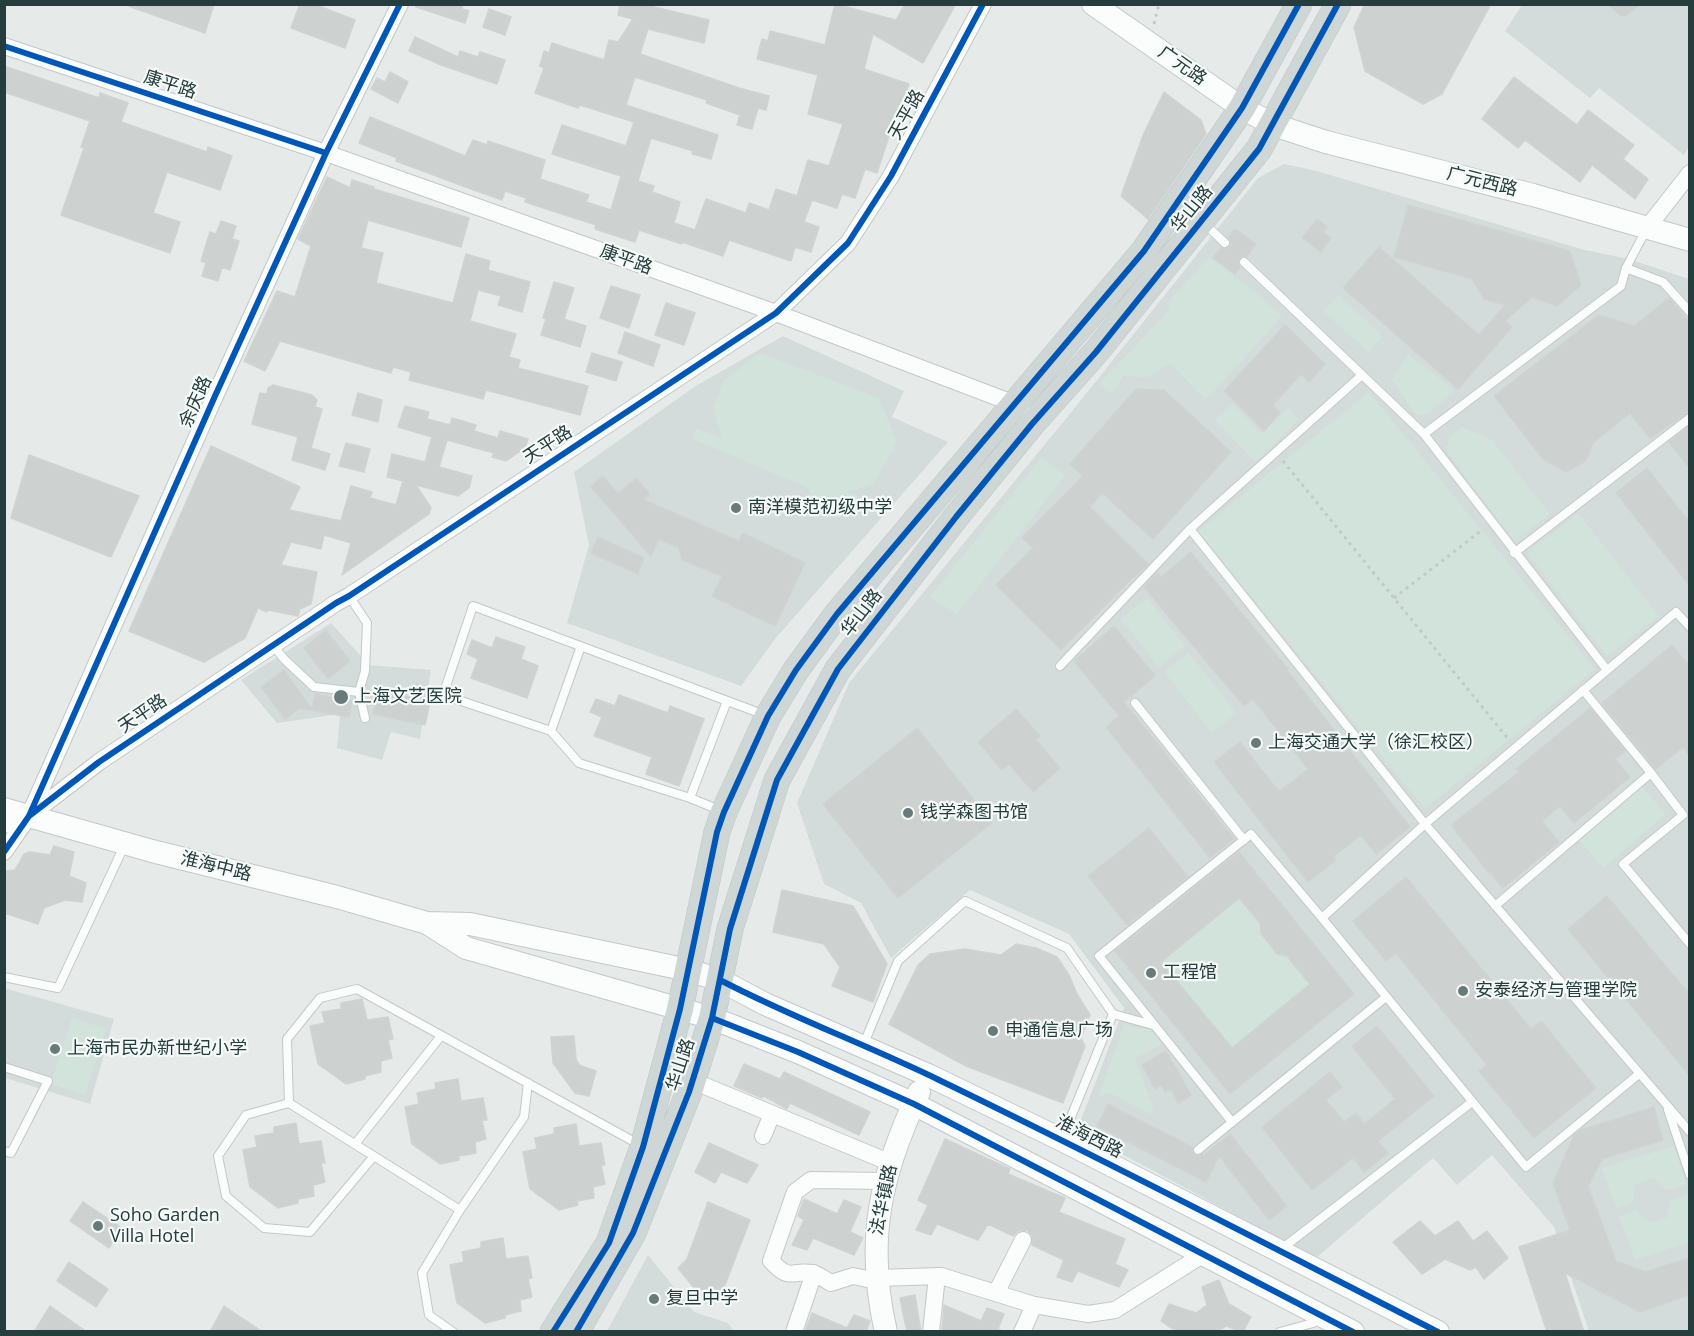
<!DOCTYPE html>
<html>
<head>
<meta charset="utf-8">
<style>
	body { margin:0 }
	#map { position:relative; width:1694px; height:1336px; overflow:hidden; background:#e6ebea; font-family:"Open Sans",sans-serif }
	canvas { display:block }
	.frame { position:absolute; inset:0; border:6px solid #253d3d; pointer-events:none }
</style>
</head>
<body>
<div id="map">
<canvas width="1694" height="1336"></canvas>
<div class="frame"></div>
</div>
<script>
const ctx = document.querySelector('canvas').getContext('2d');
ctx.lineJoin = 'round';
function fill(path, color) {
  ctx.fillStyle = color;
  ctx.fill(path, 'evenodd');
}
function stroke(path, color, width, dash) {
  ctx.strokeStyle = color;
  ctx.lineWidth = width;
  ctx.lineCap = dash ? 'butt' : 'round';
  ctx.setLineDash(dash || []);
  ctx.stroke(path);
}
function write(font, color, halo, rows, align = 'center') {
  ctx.font = font + ' "Open Sans","Noto Sans SC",sans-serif';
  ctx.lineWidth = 4.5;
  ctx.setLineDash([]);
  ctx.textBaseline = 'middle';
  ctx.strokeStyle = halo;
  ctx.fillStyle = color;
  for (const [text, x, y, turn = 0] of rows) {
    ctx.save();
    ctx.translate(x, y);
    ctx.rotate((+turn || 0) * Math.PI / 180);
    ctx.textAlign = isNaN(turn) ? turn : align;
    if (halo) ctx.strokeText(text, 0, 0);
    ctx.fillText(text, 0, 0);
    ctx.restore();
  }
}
fill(new Path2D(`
	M1522 5H1689V147L1684 155 1599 88 1590 98 1505 31Z
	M1284 164 1313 170 1585 250 1629 259 1689 279V1331H1589L1554 1227 1492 1155 1457 1185 1433 1158 1316 1258 1077 1130 1124 1008 1069 934 970 890 891 958 861 903 824 884 797 803 849 683 1073 410 1258 178Z
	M783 336 904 391 892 417 948 442 775 639 741 686 567 623 589 545 574 472 694 387Z
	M331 623 369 665 431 670 420 739 391 732 382 760 337 748 340 714 277 723 241 680Z
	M4 988 114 1019 90 1104 5 1078Z
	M648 1255 694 1312 728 1323 734 1331H607Z`), '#d4dcdb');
fill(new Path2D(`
	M1209 257 1253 290 1282 316 1206 400 1170 363 1149 377 1123 376 1113 393 1108 392 1100 383 1170 309 1166 304Z
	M1338 295 1383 336 1368 352 1323 311Z
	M760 353 879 398 897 442 874 484 847 492 873 503 868 514 846 504 840 518 805 502 811 489 693 439 696 428 722 439 713 408 724 380Z
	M1408 354 1455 390 1428 414 1416 415 1392 380Z
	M1369 392 1595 669 1425 809 1198 531Z
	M1233 404 1261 434 1288 408 1299 420 1255 462 1215 420Z
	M1462 427 1492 440 1550 514 1515 542 1447 452 1449 437Z
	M1042 457 1065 476 957 614 930 597Z
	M1578 513 1659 616 1607 656 1527 553Z
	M1147 598 1185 646 1159 667 1121 619Z
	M1189 653 1236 713 1212 733 1164 672Z
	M1641 786 1666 814 1603 868 1579 840Z
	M1239 898 1260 923 1261 933 1277 954 1287 956 1310 984 1232 1048 1161 962Z
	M72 1018 106 1029 85 1095 51 1084Z
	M1124 1025 1151 1030 1162 1044 1135 1058 1154 1110 1151 1114 1110 1093 1098 1097Z
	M1674 1146 1686 1184 1667 1191 1654 1178 1635 1185 1633 1202 1616 1208 1602 1168Z
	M1689 1194V1242L1635 1260 1619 1216 1636 1210 1651 1223 1667 1217 1671 1200Z`), '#d1e3db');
const building = new Path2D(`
	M128 4H214L205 33 128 6Z
	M300 4H314L355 20 345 48 291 28Z
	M416 4H463L462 9 469 11 465 23 416 7Z
	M620 4H655L654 7 709 20 704 43 648 29 640 54 739 88 769 96 766 110 758 108 752 129 737 125 740 115 706 103 707 100 635 77 626 105 718 135 711 159 692 154 693 151 651 138 638 181 654 186 652 192 680 202 674 223 695 230 706 199 746 213 749 203 769 210 776 189 797 196 808 160 829 166 843 124 808 114 818 75 757 59 762 39 768 41 770 31 825 45 835 4 896 20 905 4H956L923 63 873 34 864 69 909 84 895 128 892 127 877 173 865 169 855 198 842 194 837 208 812 200 804 222 819 227 811 252 795 247 791 261 729 240 723 256 682 242V244L639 230 635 242 595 229 596 225 525 202 526 198 505 191 502 200 471 189 396 161 397 158 359 143 370 117 465 156 473 140 487 145 488 141 545 160 540 179 589 195 586 202 611 210 621 176 552 154 562 125 626 146 634 122 580 105 578 108 535 93 544 68 540 66 544 51 549 53 552 43 604 60 609 40 618 42 633 19 618 15Z
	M1365 4H1491L1442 94 1423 104 1365 71 1354 27Z
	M1607 4H1641L1625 16 1620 15Z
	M489 9 511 17 505 35 483 27Z
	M415 37 458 57 460 51 478 57 480 52 505 60 497 84 441 65 409 51Z
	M4 66 99 98 100 93 128 103 121 122 207 152 208 147 232 156 220 190 167 172 153 213 180 222 170 253 61 215 84 148 81 147 90 121 4 92Z
	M390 72 408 82 398 103 371 89 377 78 385 82Z
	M1514 77 1577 125 1588 110 1634 145 1623 159 1648 179 1635 199 1592 165 1580 182 1525 140 1518 148 1482 119Z
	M1164 92 1201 120 1206 134 1148 219 1121 196 1144 133Z
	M327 177 350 188 352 180 374 187V189L469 218 461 247 368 220 361 248 383 253 376 283 453 303 466 254 490 261 488 270 530 282 522 312 498 305 501 296 478 290 470 321 516 334 509 357 520 360 518 368 588 386 580 415 486 390 483 399 409 380 411 372 393 367 391 373 280 341 265 371 244 361 277 291 295 297 311 246 298 239Z
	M1408 205 1570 251 1581 285 1557 306 1532 297 1505 321 1512 327 1458 389 1343 288 1379 247 1479 335 1505 305 1484 299 1472 279 1394 257Z
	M1317 219 1327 227 1323 232 1331 238 1321 252 1302 238Z
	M221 221 236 226 232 239 239 241 230 270 222 267 218 281 202 276 206 263 201 261 210 232 216 234Z
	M1235 229 1256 244 1247 257 1243 256 1239 258 1238 263 1240 267 1235 274 1213 258 1221 248 1226 249 1230 247 1231 242 1228 237Z
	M554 282 574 288 564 319 586 326 580 347 541 335 546 319 543 318Z
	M611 286 640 295 629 328 600 318Z
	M1669 298 1689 321V412L1650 438 1630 413 1593 443 1586 461 1566 472 1543 459 1494 396 1599 315 1634 326Z
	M666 303 695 313 684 345 655 335Z
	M1285 325 1325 364 1309 382 1301 374 1273 405 1280 413 1264 431 1224 391Z
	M625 332 660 345 653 366 618 353Z
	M592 353 622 362 616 381 586 372Z
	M273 385 312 395 317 400 315 407 322 409 311 448 330 454 325 470 292 460 298 437 252 424 260 393 267 394 268 388Z
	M1136 389 1164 390 1231 452 1153 539 1102 493 1090 507 1148 564 1135 577 1134 576 1061 650 996 585 1033 548 1022 538 1083 476 1070 464Z
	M358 393 382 400 378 422 352 415Z
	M405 406 429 412 427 419 450 425 452 418 476 425 474 431 498 438 500 431 528 439 525 448 506 461 492 457 494 453 447 440 439 467 472 476 469 488 458 496 416 485 431 508 429 514 342 575 351 543 324 535 321 549 291 542 281 565 317 572 311 604 300 609 298 616 268 610 267 612 258 608 245 638 204 662 129 631 211 446 300 487 289 510 341 521 351 486 372 492 370 498 396 505 403 481 387 477 392 454 425 462 432 437 398 427Z
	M1689 426V468L1669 442Z
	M346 443 370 449 364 472 339 466Z
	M29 455 139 496 111 557 11 518Z
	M1647 468 1689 522V585L1616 493Z
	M603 476 618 494 636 478 650 494 644 500 739 541 743 533 805 563 775 626 712 596 722 576 682 560 679 548 659 539 651 556 591 487Z
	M598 537 644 558 638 574 591 553Z
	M1191 552 1288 669 1287 670 1410 827 1376 854 1361 835 1333 857 1336 860 1308 882 1214 762 1240 742 1279 792 1308 769 1253 699 1244 706 1144 587 1157 573 1161 577Z
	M1114 626 1155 676 1124 702 1234 839 1210 858 1106 727 1119 716 1074 661Z
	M326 630 350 661 328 679 304 648Z
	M496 637 525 647 521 659 538 666 527 698 471 678 478 659 467 654 472 640 492 648Z
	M1672 645 1689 666V755L1683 747 1656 769 1602 703Z
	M284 670 312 709 315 694 352 701 349 717 300 708 285 719 261 687Z
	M416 684 433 688 425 725 373 714 379 690 413 698Z
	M619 695 668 713 670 706 704 719 679 786 646 774 652 757 594 736 602 717 590 712 596 699 615 706Z
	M1590 708 1625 751 1615 759 1630 777 1574 823 1560 806 1542 821 1559 842 1503 888 1490 872 1489 873 1451 825 1519 772 1516 769Z
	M1016 709 1040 736 1036 740 1060 768 1033 792 1009 764 1002 770 978 742Z
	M917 728 992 823 898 898 823 804Z
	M1149 828 1188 877 1127 925 1088 876Z
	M54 846 74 852 69 876 86 883 82 902 65 900 44 908 38 924 4 913V879L7 871 15 870 24 854 30 852 50 855Z
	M1239 852 1354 994 1230 1094 1115 951ZM1239 898 1260 923 1261 933 1277 954 1287 956 1310 984 1232 1048 1161 962Z
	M1406 877 1531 1029 1541 1021 1596 1088 1534 1138 1479 1071 1487 1065 1396 953 1386 961 1353 921Z
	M782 890 853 906 887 964 873 1002 832 986 840 967 824 944 773 932Z
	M1607 896 1689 994V1075L1568 929Z
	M1016 944 1036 948 1057 957 1069 975 1077 994 1090 1015 1081 1038 1085 1046 1063 1103 966 1066 889 1024 918 965 930 954 965 949 1001 955Z
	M362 999 367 1020 388 1017 393 1039 388 1040 392 1058 381 1061V1072L365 1076V1079L346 1084 318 1064 310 1026 325 1023 322 1012 341 1009V1003Z
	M1377 1026 1434 1096 1378 1141 1388 1153 1364 1172 1353 1158 1312 1190 1262 1127 1330 1072 1342 1087 1326 1100 1344 1122 1356 1113 1364 1124 1395 1099 1352 1046Z
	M574 1036 576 1059 579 1065 596 1071 589 1096 575 1093 553 1063 551 1037Z
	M1166 1051 1191 1095 1178 1103 1171 1089 1165 1092 1161 1085 1155 1089 1142 1065Z
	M744 1064 780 1079 784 1072 870 1112 859 1135 790 1103 787 1109 764 1096 762 1098 734 1086Z
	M458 1079 461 1101 483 1098 487 1120H482L486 1139 475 1142 476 1153 459 1156V1160L440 1164 412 1144 405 1107 419 1104 417 1093 436 1089 435 1083Z
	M1108 1104 1192 1147 1193 1154 1196 1156 1205 1154 1230 1134 1287 1206 1269 1220 1219 1156 1206 1182 1097 1126Z
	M1654 1107 1663 1140 1602 1159 1588 1186 1616 1261 1645 1272 1689 1258V1295L1640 1312 1565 1273 1584 1332H1547L1519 1247 1570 1230 1553 1183 1574 1135 1581 1130Z
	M296 1123 299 1144 321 1141 325 1163H321L325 1182 313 1185 314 1196 298 1199V1203L278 1208 250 1187 243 1150 257 1147 255 1136 274 1133V1127Z
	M576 1124 579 1146 601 1143 605 1165H601L605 1184 593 1187 594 1198 577 1201 578 1205 559 1210 530 1189 523 1152 537 1149 535 1138 554 1134V1128Z
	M945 1139 1010 1169 1008 1174 1065 1198 1059 1212 1125 1239 1115 1264 1128 1270 1119 1287 1078 1271 1072 1282 1057 1277 1064 1260 1032 1245V1235L1027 1230 1018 1231 1013 1236 988 1224 978 1240 937 1224 931 1235 916 1230 928 1205 918 1200Z
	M709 1143 758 1165 747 1183 721 1172 715 1183 695 1172Z
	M804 1199 837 1214 844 1200 861 1207 850 1232 863 1238 854 1255 813 1238 807 1250 792 1245 804 1220 798 1216Z
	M83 1202 122 1228 109 1248 70 1221Z
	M708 1202 750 1220 725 1285 706 1303 678 1268 687 1259Z
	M1420 1221 1435 1236 1458 1221 1473 1241 1487 1231 1508 1258 1484 1279 1476 1267 1470 1270 1445 1259 1422 1274 1393 1242Z
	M503 1238 506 1259 528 1256 532 1278 528 1279 532 1297 520 1300 521 1311 505 1315V1318L485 1323 457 1303 450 1265 464 1262 462 1252 481 1248V1242Z
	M69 1262 108 1289 96 1307 57 1281Z
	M1219 1280 1229 1304 1251 1317 1243 1332 1226 1326 1217 1332H1177L1161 1321 1169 1304 1196 1313 1207 1305 1202 1287Z
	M915 1295 921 1332H907L900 1298Z
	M944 1305 981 1321 987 1308 1004 1314 998 1329 1004 1332H942Z
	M50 1306 87 1332H34Z
	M224 1306 263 1332H210Z
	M812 1313 847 1328 854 1315 870 1321 866 1332H805Z`);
fill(building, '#cdd2d1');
stroke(building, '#cfd4d3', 1.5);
const lane = new Path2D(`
	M1204 223 1225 243
	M1244 262 1424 434 1621 286 1626 268 1646 230
	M1626 268 1663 282 1690 312
	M1362 375 1190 529 1425 824 1676 612 1690 627
	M1424 434 1607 670
	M1514 553 1690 418
	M273 645 284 659 314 687 359 692 365 671 367 623 349 596
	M1060 666 1190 529
	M1583 690 1651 773
	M359 692 365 718
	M1135 703 1244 840
	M551 731 581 646
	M690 798 727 701
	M722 811 690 798 579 763 551 731 443 695 473 606 765 715
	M1495 906 1651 773 1683 815 1623 864 1690 944
	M4 977 58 988 125 844
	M1113 1014 1153 1025
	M863 1046 898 961 965 901 1067 948 1113 1014 1062 1139
	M4 1067 48 1081 11 1153 4 1151
	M1639 1074 1526 1167 1322 918 1425 824 1690 1132
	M289 1103 246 1115 218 1156 226 1196 264 1228 310 1232 374 1156
	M1668 1110 1690 1175
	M1232 1122 1099 956 1251 834 1322 918
	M355 1144 441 1036
	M1198 1150 1386 997
	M460 1210 289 1103 287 1039 320 998 357 989 640 1145
	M1280 1250 1472 1102
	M453 1332 429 1315 422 1273 460 1210 524 1117 528 1083
	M1280 1332 1313 1323 1321 1316`);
const street = new Path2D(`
	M4 46 326 153 776 313 1015 404 1021 408
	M1647 228 1690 173
	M4 825 29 816 99 762 336 603 349 596 776 313 848 243 891 176 983 4
	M4 852 29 816 215 396 326 153 400 4
	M693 1081 891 1163
	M763 1136 772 1114
	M877 1278 941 1276 1034 1305 1022 1332
	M877 1281 853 1276 831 1283C825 1280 818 1274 812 1273 789 1270 791 1282 771 1261L795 1192 811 1180 885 1181
	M996 1293 1023 1240
	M1034 1305 1088 1314 1115 1310 1204 1254
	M794 1332 814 1273
	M931 1332 937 1276`);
const secondary = new Path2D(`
	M1093 4 1242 108 1274 125 1326 142 1533 195 1690 240
	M4 809 152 851 337 897 427 923 470 924 688 970 720 980 765 1004 928 1075 1062 1140 1438 1332
	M427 923 466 948 712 1018 798 1052 914 1104 1353 1332
	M886 1332C865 1241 880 1175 919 1092`);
const primary = new Path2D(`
	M553 1332 609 1243 643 1147 680 1009 717 832 724 812 768 716 796 670 837 614 1144 251 1242 108 1299 4
	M576 1332 633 1233 689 1092 712 1018 730 929 777 780 838 669 956 517 1032 424 1096 352 1259 149 1338 4`);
stroke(lane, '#c3c8c7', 10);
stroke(street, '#c3c8c7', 18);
stroke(secondary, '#c3c9c8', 24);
stroke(primary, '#bec6c6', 27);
stroke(new Path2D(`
	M1154 24 1159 4
	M1283 461 1509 740
	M1394 598 1482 530`), '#c2cbca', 3, [3, 4.5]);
stroke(lane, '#fbfcfc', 8);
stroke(street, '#fbfcfc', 16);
stroke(secondary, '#fbfcfc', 22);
stroke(primary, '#cfd6d6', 26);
stroke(new Path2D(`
	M4 46 326 153
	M29 816 99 762 336 603 349 596 776 313 848 243 891 176 983 4
	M4 852 29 816 215 396 326 153 400 4
	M720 980C791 1017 867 1045 939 1080 1107 1161 1272 1247 1438 1332
	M712 1018 798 1052 914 1104 1353 1332
	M553 1332 609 1243 643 1147 680 1009 717 832 724 812 768 716 796 670 837 614 1144 251 1242 108 1299 4
	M576 1332 633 1233 689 1092 712 1018 730 929 777 780 838 669 956 517 1032 424 1096 352 1259 149 1338 4`), '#0057b8', 6);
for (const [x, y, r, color] of [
	[736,508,6,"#697a7a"],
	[341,697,8,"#697a7a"],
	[1256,743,6,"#697a7a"],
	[908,813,6,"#697a7a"],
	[1151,973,6,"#697a7a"],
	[1463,991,6,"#697a7a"],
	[993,1031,6,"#697a7a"],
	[55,1049,6,"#697a7a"],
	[98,1226,6,"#697a7a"],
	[654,1299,6,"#697a7a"]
]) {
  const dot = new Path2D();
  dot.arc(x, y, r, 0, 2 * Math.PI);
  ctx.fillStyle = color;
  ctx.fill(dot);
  stroke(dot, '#f5f9f8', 2);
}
write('18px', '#253d3d', '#f5f9f8', [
	["广元路",1182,66,35],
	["康平路",170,85,18],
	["天平路",907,115,-61],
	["广元西路",1482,182,14],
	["华山路",1192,209,-51],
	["康平路",626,260,20],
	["余庆路",196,402,-66],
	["天平路",548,445,-33],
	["华山路",862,613,-52],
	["天平路",143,714,-34],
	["淮海中路",216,867,14],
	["华山路",681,1065,-72],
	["淮海西路",1089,1137,27],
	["法华镇路",884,1200,-78]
]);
write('18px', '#253d3d', '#f5f9f8', [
	["南洋模范初级中学",748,508],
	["上海文艺医院",354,697],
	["上海交通大学（徐汇校区）",1268,743],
	["钱学森图书馆",920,813],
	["工程馆",1163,973],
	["安泰经济与管理学院",1475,991],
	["申通信息广场",1005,1031],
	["上海市民办新世纪小学",67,1049],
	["Soho Garden",110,1216],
	["Villa Hotel",110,1237],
	["复旦中学",666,1299]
], 'left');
</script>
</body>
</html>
